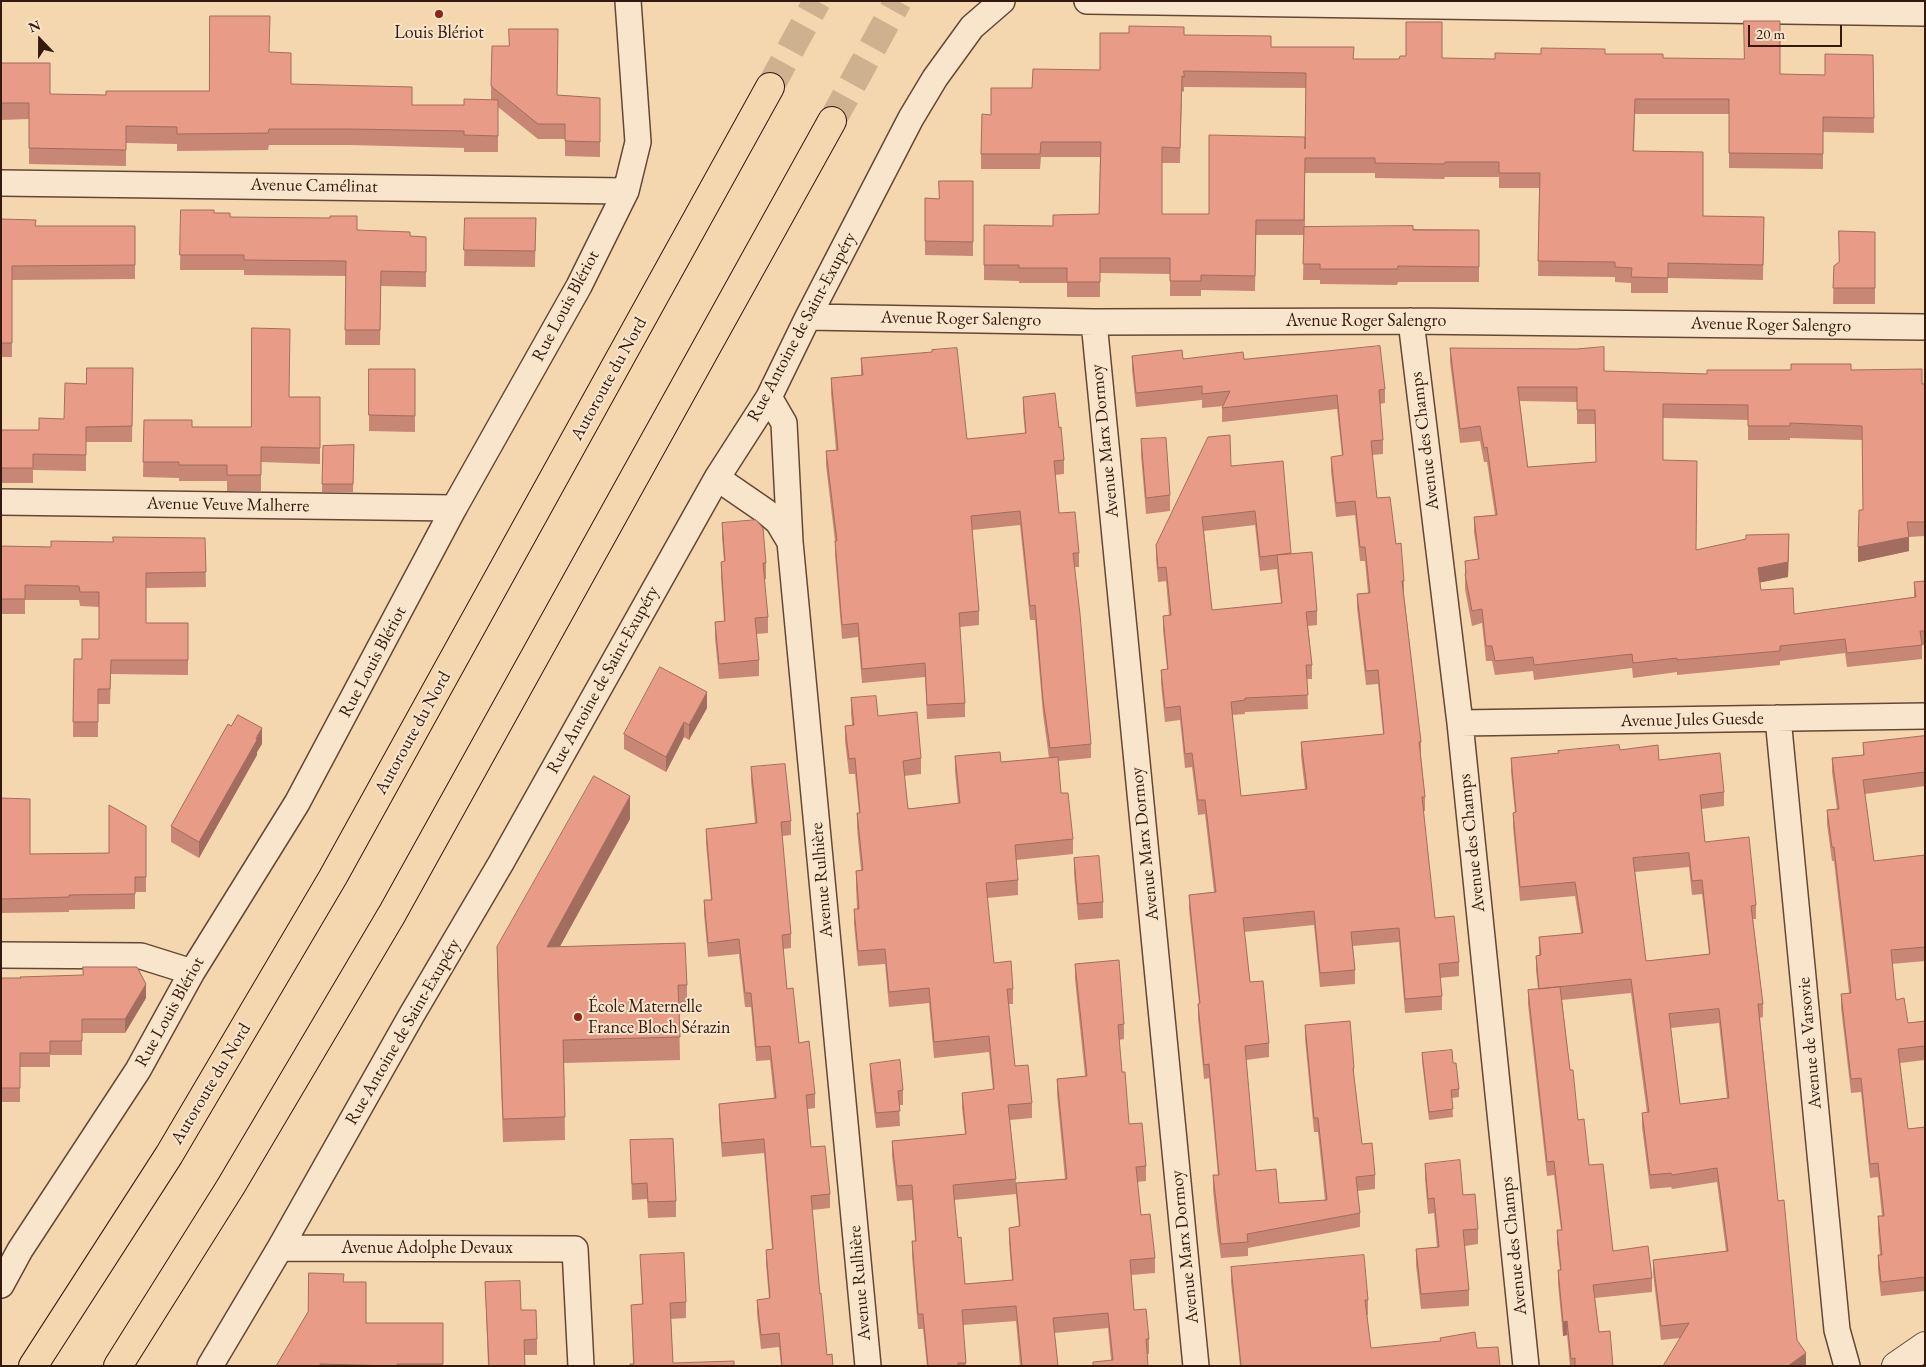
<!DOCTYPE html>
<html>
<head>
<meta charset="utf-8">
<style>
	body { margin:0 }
	#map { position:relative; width:1926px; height:1367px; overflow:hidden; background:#f5d7af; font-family:"EB Garamond",serif }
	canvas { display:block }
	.frame { position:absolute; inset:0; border:2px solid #34190e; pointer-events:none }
	.north { position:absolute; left:15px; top:15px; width:50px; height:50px; -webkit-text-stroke:4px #f8e5cb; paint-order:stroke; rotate:338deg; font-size:14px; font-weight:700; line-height:20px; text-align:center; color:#34190e }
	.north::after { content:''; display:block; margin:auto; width:18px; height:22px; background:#34190e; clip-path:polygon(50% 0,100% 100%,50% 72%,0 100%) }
	.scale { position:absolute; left:1748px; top:25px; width:94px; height:22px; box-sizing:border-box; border:2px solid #34190e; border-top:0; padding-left:6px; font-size:15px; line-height:18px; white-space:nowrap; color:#34190e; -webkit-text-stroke:4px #f8e5cb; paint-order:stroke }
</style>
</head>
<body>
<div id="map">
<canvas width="1926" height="1367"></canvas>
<div class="frame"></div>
<div class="north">N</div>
<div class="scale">20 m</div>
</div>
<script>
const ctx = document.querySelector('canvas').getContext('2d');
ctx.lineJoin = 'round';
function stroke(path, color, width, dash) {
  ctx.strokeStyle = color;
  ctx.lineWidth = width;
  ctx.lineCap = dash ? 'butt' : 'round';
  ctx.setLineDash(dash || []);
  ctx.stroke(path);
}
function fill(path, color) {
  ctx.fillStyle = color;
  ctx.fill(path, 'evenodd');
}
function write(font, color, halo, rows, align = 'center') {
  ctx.font = font + ' "EB Garamond",serif';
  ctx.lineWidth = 4;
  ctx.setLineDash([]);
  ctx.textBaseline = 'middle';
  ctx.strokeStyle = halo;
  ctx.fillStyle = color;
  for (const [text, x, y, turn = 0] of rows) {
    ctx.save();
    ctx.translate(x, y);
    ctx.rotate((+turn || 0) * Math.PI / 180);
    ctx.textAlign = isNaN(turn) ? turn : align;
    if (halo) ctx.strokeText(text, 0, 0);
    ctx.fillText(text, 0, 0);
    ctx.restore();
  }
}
stroke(new Path2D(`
	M770 87 817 1
	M832 121 898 1`), '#ceb18f', 28, [28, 14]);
const minor = new Path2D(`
	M1087 1 1925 13
	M1 183 626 191
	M808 317 1094 322 1411 321 1925 327
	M1411 321 1460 723 1526 1366
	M1094 322 1196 1366
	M769 397 784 423 790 542 868 1366
	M717 478 765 511 778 522 790 542
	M1 502 454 508
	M1778 718 1837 1330 1847 1366
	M1460 723 1925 716
	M1 955 141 956 192 972
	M280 1248 575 1249 581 1366
	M1 1285 20 1250 138 1070 192 972 297 803 454 508 579 286 626 191 638 142 628 1
	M210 1366 280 1248 411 1016 501 863 717 478 769 397 808 317 911 118 935 78 972 27 1002 1`);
const tertiary = new Path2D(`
	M1896 1366 1925 1346`);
const motorway = new Path2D(`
	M33 1366 169 1155 333 877 770 87
	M118 1366 231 1186 392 914 832 121`);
stroke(minor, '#644836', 28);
stroke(tertiary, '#644836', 30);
stroke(motorway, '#34190e', 30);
stroke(minor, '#f8e5cb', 25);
stroke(tertiary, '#f8e5cb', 28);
stroke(motorway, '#f5d7af', 28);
fill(new Path2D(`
	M1184 35 1271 47 1354 59H1399L1442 58 1495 59 1541 54H1605L1663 58 1780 74 1825 75 1873 55 1874 133 1823 132V169L1729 168V114H1635L1634 151 1703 216 1764 217 1763 280 1668 278V293H1631V283L1615 282V277L1538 276 1539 188H1499V177H1445L1444 179 1375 178V173H1305V227L1479 230V282H1398L1397 285 1320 284V280H1303L1304 235H1256L1255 291 1201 290V296H1170V274L1100 273V297H1067V283H1019V281L984 280V225L1053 226 1099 214 1100 157H1041L1040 169H981V154L991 115 1032 88 1100 70ZM1184 87 1306 88 1305 137 1209 214H1162V163H1180L1182 91 1184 92Z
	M270 52 291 84 412 105H464L491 100V86L557 95 600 98V157L565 156V139H538L498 107V152H464V148L350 145H269L268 150 177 151V144L126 143V166L29 164V119L1 120V63L50 94 106 95 209 91Z
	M973 181V256L925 255V198L939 199Z
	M181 210 214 213 230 217 410 236 426 237V287L381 286 380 345H345L346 276 244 275V270H180Z
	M465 218H536L535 267 464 266Z
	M1 219 36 226H135V279L12 280V357H1Z
	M1875 232V304H1833L1834 266Z
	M1450 348 1604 371 1707 374 1851 370 1925 384V536L1909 537V551L1858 562 1863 510 1862 440 1790 438V440H1748V420L1663 418V460L1696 550 1789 549 1788 577 1760 582 1761 590 1794 614 1914 597V582L1925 581V645H1922V659L1847 667 1845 653 1780 661V665L1677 675V672L1633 678 1632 668 1534 680 1533 671 1495 675 1492 661H1486L1482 623 1472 626 1465 589V561L1478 559 1474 532V517L1495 515 1487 462H1484L1480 441 1460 443 1450 362ZM1519 401 1577 402V424H1595L1596 462 1528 467Z
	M1132 356 1183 359H1244L1385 389V403L1380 404 1383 440V454L1372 455 1377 498 1396 544 1404 581V595L1421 742V756L1425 797V811H1423L1435 918 1459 962V976L1440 978 1442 996V1010L1405 1013 1399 942 1353 946 1355 970V984L1320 987 1314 925 1244 932 1250 982 1269 1043V1057L1246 1060 1256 1171 1279 1203 1325 1200 1318 1132H1314L1305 1039V1025L1354 1068V1080L1362 1144 1375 1175V1189L1357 1191 1360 1213V1227L1248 1248V1256L1221 1258 1217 1230 1213 1190V1175H1218L1209 1078 1204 1079 1198 1018V1004H1199L1189 909V895L1214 892 1205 814 1198 815 1192 767 1185 768 1180 720 1165 722 1161 684V670L1167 669 1163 630V616L1169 615 1166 581 1158 582 1156 559V545L1231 466 1291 554 1317 611V625L1308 626 1312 665V679H1307L1308 709 1245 712V714L1232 715 1241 796 1305 790 1301 756V742L1383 734 1378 684 1366 685 1357 608V594L1368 593 1365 561H1360L1355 515 1336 517 1331 471V457L1342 456 1337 409 1222 422V408L1223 406 1202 408V400L1136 407 1132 370ZM1255 525 1260 571 1277 569 1281 603 1212 610 1204 531Z
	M861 358 967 439 1025 433 1023 411V397L1059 428 1064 460V474L1055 475 1059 513 1079 553V567H1074L1091 744V758L1058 761 1061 793 1073 839V854L1016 860 1018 880V895L987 898 994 963 1013 989V1004H1009L1015 1066 1032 1103V1118L1010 1120 1016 1183 1065 1179 1057 1094V1079L1085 1076 1075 979V964L1124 1024V1039L1119 1040 1122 1072 1129 1124 1146 1166V1181L1137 1182 1141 1215 1155 1258V1273L1131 1275 1134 1310 1149 1339V1354L1111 1360 1108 1328 1054 1333 1058 1366H1020L1016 1321 963 1325 966 1366H927L923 1329H918L912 1256V1241H915L912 1200 897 1201 892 1156V1141L965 1134 962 1108V1093L993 1090 989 1052 934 1058 929 1003 889 1007 885 964 858 966 854 924V909H857L856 886V871L861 870 857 828V813H859L855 774H849L845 741V726L852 725 851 713V698L878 716 921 758V774L904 776 908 809 958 803 955 771V756L1001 762 1049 758 1043 714 1035 620H1030L1020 525 972 530 979 611V625L960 627 965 703V717L927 719 925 677 862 683 858 637 842 639 835 555V541L826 465V451L836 450 831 393V378L861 375ZM1016 1194 1019 1227 1009 1228V1243L1012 1280 965 1284 958 1238 954 1200Z
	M133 368 132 442H86V471L33 470V483H1V430H39L64 419 86 384Z
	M369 369H415V432L369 431Z
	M289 397H320V464L261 462V491H227V481H179V478L143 477 144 420 192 427H251Z
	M1141 439 1170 495V511L1146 514 1141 455Z
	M354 445 353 492H322L323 446Z
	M722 523 766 563V579H764L768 617V633L756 634 759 660V676L719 679 715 638V622L724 621 721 578V562L724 561 722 538Z
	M205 538 206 587 146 588V623H188V675L111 674 110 704H98V737H73L74 659H82L99 639V607L80 606 79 600H25V614H1V546L51 547Z
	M707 708 689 740 684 737 666 772 624 749V734Z
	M1925 736V786L1865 794 1874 861 1924 855 1925 842V961L1892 964 1896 1000 1908 1023 1925 1021V1060L1900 1063 1908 1129 1925 1127V1291L1881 1296 1878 1269V1255H1880L1878 1230V1216H1882L1878 1177 1870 1178 1861 1092 1851 1093 1841 1008V994L1849 993 1834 861H1832L1827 824V810L1837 809 1832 772V758L1863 755V743Z
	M262 744 257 752V755L199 858 171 842V826Z
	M1620 750 1659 760 1724 792V806L1701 809 1705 842 1756 905V919H1753L1763 1004V1017L1760 1018 1778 1201 1797 1340 1806 1366 1680 1338 1661 1340 1653 1273V1260L1726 1251 1717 1182 1672 1189 1671 1187 1650 1189 1642 1127V1113H1647L1631 993 1562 1000 1570 1070 1578 1120 1589 1165 1613 1251 1652 1278V1292L1595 1298 1599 1332 1613 1366H1570L1567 1335 1563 1336 1558 1284V1270H1560L1557 1244V1230H1561L1554 1175 1547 1176 1528 1004V990L1538 989 1536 970V956H1539V937L1581 933 1575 896 1520 901 1513 827V813H1515L1511 772V758ZM1689 867 1692 895 1702 894 1709 954 1646 961 1635 872ZM1719 1023 1727 1098 1680 1104 1671 1028Z
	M751 767 791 821V835L782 836 791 934V948L783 949 787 989 799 1043 815 1094V1108L808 1109 811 1147 830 1194V1208L812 1210 820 1294 827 1355 833 1366H781L779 1347 761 1349 757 1314V1300L769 1299 766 1264V1250L772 1249 764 1153 722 1157 719 1118V1104L774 1098 770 1060 756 1061 751 1007H745L739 954 708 957 704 914V900H711L706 843V829L755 823 751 781Z
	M1 798 30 854 109 853 146 826V892H135V909L69 910V912L1 913Z
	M630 819 560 946 687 985V1009H679L680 1060 564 1063 565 1140 503 1142 497 971V947Z
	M1074 858 1103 902V918L1078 920 1074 874Z
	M1 978 146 998 125 1033H82V1055H50V1067H20V1102H1Z
	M1422 1053 1453 1063 1459 1089V1097L1452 1098 1453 1117 1429 1120 1422 1061Z
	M870 1064 903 1090V1105H899L900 1126 876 1128 870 1078Z
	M630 1140 676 1201V1217L648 1218 647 1199 632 1200Z
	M1425 1164 1463 1195 1478 1229V1244L1465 1246 1469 1290V1306L1421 1309 1416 1265V1249L1437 1247 1434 1213 1428 1214 1425 1179Z
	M640 1255 686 1302V1318L671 1319 673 1363 633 1364 631 1305 642 1304Z
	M1231 1267 1368 1300V1315H1367L1371 1348H1477L1500 1366H1240L1231 1282Z
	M344 1282 366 1323H443V1366H276Z
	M485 1282 521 1310 537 1339V1355H525V1366H488Z`), '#c88674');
fill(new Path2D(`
	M1789 534 1788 577 1758 583V568Z
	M1909 537V551L1858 562V547Z
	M707 692V708L689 740V725Z
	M684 722V737L666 772V757Z
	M262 728V744L257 752V755L199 858V842Z
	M630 796V819L547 970V947Z
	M146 984V998L125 1033V1019Z
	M1567 1321V1335L1563 1336V1322Z
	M1806 1353V1366H1788Z`), '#a26d5e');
const building = new Path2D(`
	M210 16H270L269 52 291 53V84L412 87V105H464V99L498 100V136L464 135V131L350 129H269L268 133 177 134V127L126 126V150L29 148V103H1V63H50V94L106 95V91H209Z
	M1744 21H1780V74L1825 75V54L1873 55 1874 118 1823 117V154L1729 153V99H1635L1633 151 1703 152V216L1764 217 1763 265 1668 263V278L1631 277 1632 268 1615 267V262L1538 261 1540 173H1499V162H1445L1444 164 1375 163V158H1305L1304 220H1256L1255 276 1201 275V281H1170V258H1100V282H1067V268H1019V265H984V225L1053 226V215L1099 214 1101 142H1041L1040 154H981L982 114 991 115V88H1032L1033 69 1100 70V33H1129V26L1184 27V35L1271 36V47H1354L1353 59H1399L1400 56H1406V22H1442V58L1495 59V53L1541 54V48L1605 49V54H1663V58L1744 59ZM1184 71 1306 73 1305 149V137L1209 135V214H1162V147L1180 148 1182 76 1184 77Z
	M509 29H558L557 95 600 98V142L565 141V124H538L491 86 492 46H509Z
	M939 181H973V242L925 241V198L939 199Z
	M181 210H214V213H230V217L330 218V216H357V230L410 232V236L426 237V272L381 271 380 330H345L346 261 244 260V255H180Z
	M465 218H536L535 251 464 250Z
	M1 219 36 220 35 226H135V265L12 266V343H1Z
	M1413 226V230H1479V267L1398 266 1397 269H1320V264H1303L1304 227Z
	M1839 231 1875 232V288H1833L1834 266 1839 262Z
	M252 328 290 329 289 397H320V448L261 447V475H227V465H179V462H143L144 420H192V427H251Z
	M1380 346 1385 389 1379 390 1383 440 1371 441 1377 498 1390 497 1396 544 1401 543 1404 581H1402L1421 742H1419L1425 797H1422L1435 918 1454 916 1459 962 1439 964 1442 996 1405 999 1399 928 1351 932 1355 970 1320 973 1314 911 1243 918 1250 982 1263 981 1269 1043 1245 1046 1256 1171 1276 1169 1279 1203 1327 1200 1318 1118H1314L1305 1025 1350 1021 1354 1068H1353L1362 1144 1372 1143 1375 1175 1356 1177 1360 1213 1247 1234 1248 1242 1221 1244 1213 1175H1219L1209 1064 1204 1065 1198 1004 1200 1003 1189 895 1216 892 1205 800H1198L1192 753 1185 754 1180 706 1165 708 1161 670 1168 669 1163 616 1171 615 1166 567 1158 568 1156 545 1208 437 1230 435 1231 466 1283 461 1291 553 1260 557 1255 511 1202 517 1212 610 1282 603 1277 555 1312 552 1317 611 1306 612 1312 665H1306L1308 695 1245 698V700L1231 702 1241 796 1307 789 1301 742 1384 734 1378 670 1366 671 1357 594 1370 593 1365 547H1360L1355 501 1336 503 1331 457 1343 455 1337 395 1222 408 1230 391 1202 394V386L1136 393 1132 356 1182 350 1183 359 1243 352 1244 359Z
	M1604 347V371L1707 374V370H1791V364H1851V370L1922 369V384H1925V522H1907L1909 537 1858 547 1859 510H1863L1862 426 1790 423V426H1748V405L1663 404V460L1697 461 1696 550 1746 539V535L1789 534 1788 562 1758 568 1761 590 1793 588 1794 614 1916 597 1914 582 1925 581V631H1920L1922 645 1847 653 1845 639 1780 646V651L1677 660V658L1633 663 1632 654 1534 665 1533 657 1495 661 1492 646H1486L1482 609 1472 611 1465 574H1466L1465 561 1479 559 1474 517 1497 515 1487 447 1484 448 1480 426 1460 429 1450 348 1576 349ZM1518 387H1577V410H1595L1596 462 1528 467Z
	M957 348 967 439 1026 433 1023 397 1055 393 1059 428 1061 427 1064 460 1054 461 1059 513 1075 512 1079 553H1073L1080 614 1091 744 1050 748 1043 700 1035 605 1030 606 1020 511 971 516 979 611 959 613 965 703 927 705 925 663 862 669 858 623 842 625 835 541H837L826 451 838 450 831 378 863 375 861 358 932 352V350Z
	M87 368H133L132 426 86 427V455L33 454V468H1V430H39V418L64 419 65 383 86 384Z
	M369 369H415V416L369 415Z
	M1166 438 1170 495 1146 498 1141 439Z
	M354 445 353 484H322L323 446Z
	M756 520 763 528 766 563H763L768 617 755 618 759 660 719 664 715 622 725 621 721 562 725 561 722 523Z
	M113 537 205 538 206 572 146 573V623H188V660H111L110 689H98V722H73L74 659H82V639H99V592H80L79 586 25 585V599H1V546L51 547V541L113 542Z
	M660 667 707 692 689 725 684 722 666 757 624 734Z
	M876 696 878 716 917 712 921 758 903 761 908 809 960 803 955 756 1000 752 1001 762 1058 757 1061 793H1068L1073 839 1015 845 1018 880 986 883 994 963 1011 961 1013 989H1007L1015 1066 1028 1065 1032 1103 1008 1105 1016 1179 953 1185 958 1238 961 1237 965 1284 1013 1280 1009 1228 1020 1226 1016 1183 1067 1179 1057 1079 1087 1076 1075 964 1119 960 1124 1024 1118 1025 1122 1072H1125L1129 1124 1142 1123 1146 1166 1136 1167 1141 1215 1150 1214 1155 1258 1130 1260 1134 1310 1146 1309 1149 1339H1146L1148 1366H1093V1362L1113 1360 1108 1313 1053 1318 1058 1366H1022L1016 1306 962 1310 966 1363H958V1366H928L923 1314H918L912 1241H916L912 1185 897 1186 892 1141 966 1134 962 1093 994 1089 989 1036 934 1042 929 988 889 992 885 949 858 951 854 909H859L856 871 863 870 857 813H860L855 758 849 759 845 726 854 725 851 698Z
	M238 715 262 728 256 738 257 740 199 842 171 826 228 724 231 726Z
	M1925 736V772L1863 780 1874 861 1925 855V947L1891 950 1896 1000 1904 998 1908 1023 1925 1021V1046L1898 1049 1908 1129 1925 1127V1277L1881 1282 1878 1255H1882L1878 1216H1884L1878 1163 1870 1164 1861 1078 1851 1079 1841 994 1851 993 1834 847H1832L1827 810 1839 809 1832 758 1864 755 1863 743Z
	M1619 745 1620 750 1658 745 1659 760 1720 753 1724 792 1700 795 1705 842 1749 837 1756 905 1751 906 1763 1004H1758L1778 1201 1784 1200 1797 1340 1806 1353 1788 1366H1663L1689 1323 1661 1326 1653 1260 1728 1251 1717 1168 1672 1175 1671 1173 1650 1175 1642 1113 1649 1112 1631 979 1539 989 1536 956 1541 955 1539 937 1583 933 1575 882 1520 887 1513 813 1516 812 1511 758 1559 753 1558 751ZM1689 853 1692 881 1702 880 1710 954 1646 961 1633 858ZM1719 1009 1729 1098 1680 1104 1669 1014Z
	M785 764 791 821 781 822 791 934 782 935 787 989 793 988 799 1043 809 1041 815 1094 806 1095 811 1147 825 1146 830 1194 811 1196 820 1294 821 1293 827 1355 832 1354 833 1366H782L779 1333 761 1335 757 1300 770 1298 766 1250 773 1249 764 1139 722 1143 719 1104 776 1098 770 1046 756 1047 751 993H745L739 939 708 943 704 900H712L706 829 757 823 751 767Z
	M594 776 630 796 547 947 685 943 687 985H678L680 1037 563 1040 565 1117 503 1119 497 947Z
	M1 798 30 799V854L109 853V805L146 826V877H135V894L69 895V897L1 899Z
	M1099 856 1103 902 1078 904 1074 858Z
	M83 967H137L146 984 125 1019H82V1041H50V1053H20V1088H1V978H21L20 977 83 975Z
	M1560 987 1570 1070H1573L1578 1120 1584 1119 1589 1165 1603 1164 1613 1251 1648 1246 1652 1278 1593 1285 1599 1332 1610 1331 1613 1366H1575V1358L1571 1359 1567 1321 1563 1322 1558 1270H1561L1557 1230H1562L1554 1161 1547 1162 1528 990Z
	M1452 1050 1453 1063H1456L1459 1089 1451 1090 1453 1109 1429 1112 1422 1053Z
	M900 1060 903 1090 898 1091 900 1111 876 1113 870 1064Z
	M673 1139 676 1201 648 1202 647 1183 632 1184 630 1140Z
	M1460 1160 1463 1195 1475 1194 1478 1229 1463 1230 1469 1290 1421 1294 1416 1249 1439 1247 1434 1198 1428 1199 1425 1164Z
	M684 1253 686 1302 670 1303 673 1363 734 1361V1366H630V1364H634L631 1305 643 1304 640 1255Z
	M1364 1255 1368 1300H1365L1371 1348 1441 1341 1440 1338 1475 1332 1477 1348 1498 1347 1500 1366H1241L1231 1267Z
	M309 1273 344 1274 343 1282H366V1323H443V1364H397V1366L320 1364V1366H276L308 1312Z
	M520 1281 521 1310H536L537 1339 524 1340 525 1366H489L485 1282Z`);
fill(building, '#e89c87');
stroke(building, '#a26d5e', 1);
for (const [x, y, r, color] of [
	[439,14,5,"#8f2418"],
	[578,1017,5,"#8f2418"]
]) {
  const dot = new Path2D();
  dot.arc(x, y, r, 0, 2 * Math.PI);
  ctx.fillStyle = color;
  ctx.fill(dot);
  stroke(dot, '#f8e5cb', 2);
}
write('18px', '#34190e', '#f8e5cb', [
	["Louis Blériot",439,33],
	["École Maternelle",588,1007,"left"],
	["France Bloch Sérazin",588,1028,"left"]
]);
write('18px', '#34190e', '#f8e5cb', [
	["Avenue Camélinat",314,186,1],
	["Rue Louis Blériot",566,306,-62],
	["Avenue Roger Salengro",961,319,1],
	["Avenue Roger Salengro",1366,321],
	["Avenue Roger Salengro",1771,325,1],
	["Rue Antoine de Saint-Exupéry",802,327,-62],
	["Autoroute du Nord",609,379,-61],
	["Avenue Marx Dormoy",1105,441,-96],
	["Avenue des Champs",1425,441,-97],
	["Avenue Veuve Malherre",228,505,1],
	["Rue Louis Blériot",373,662,-62],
	["Rue Antoine de Saint-Exupéry",603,680,-61],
	["Avenue Jules Guesde",1692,720,-1],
	["Autoroute du Nord",413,733,-61],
	["Avenue des Champs",1472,843,-96],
	["Avenue Marx Dormoy",1145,844,-96],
	["Avenue Rulhière",822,880,-95],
	["Rue Louis Blériot",170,1012,-61],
	["Rue Antoine de Saint-Exupéry",403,1032,-60],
	["Avenue de Varsovie",1810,1043,-95],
	["Autoroute du Nord",211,1084,-59],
	["Avenue des Champs",1514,1246,-96],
	["Avenue Marx Dormoy",1185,1247,-96],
	["Avenue Adolphe Devaux",427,1248],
	["Avenue Rulhière",860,1283,-95]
]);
</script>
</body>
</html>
